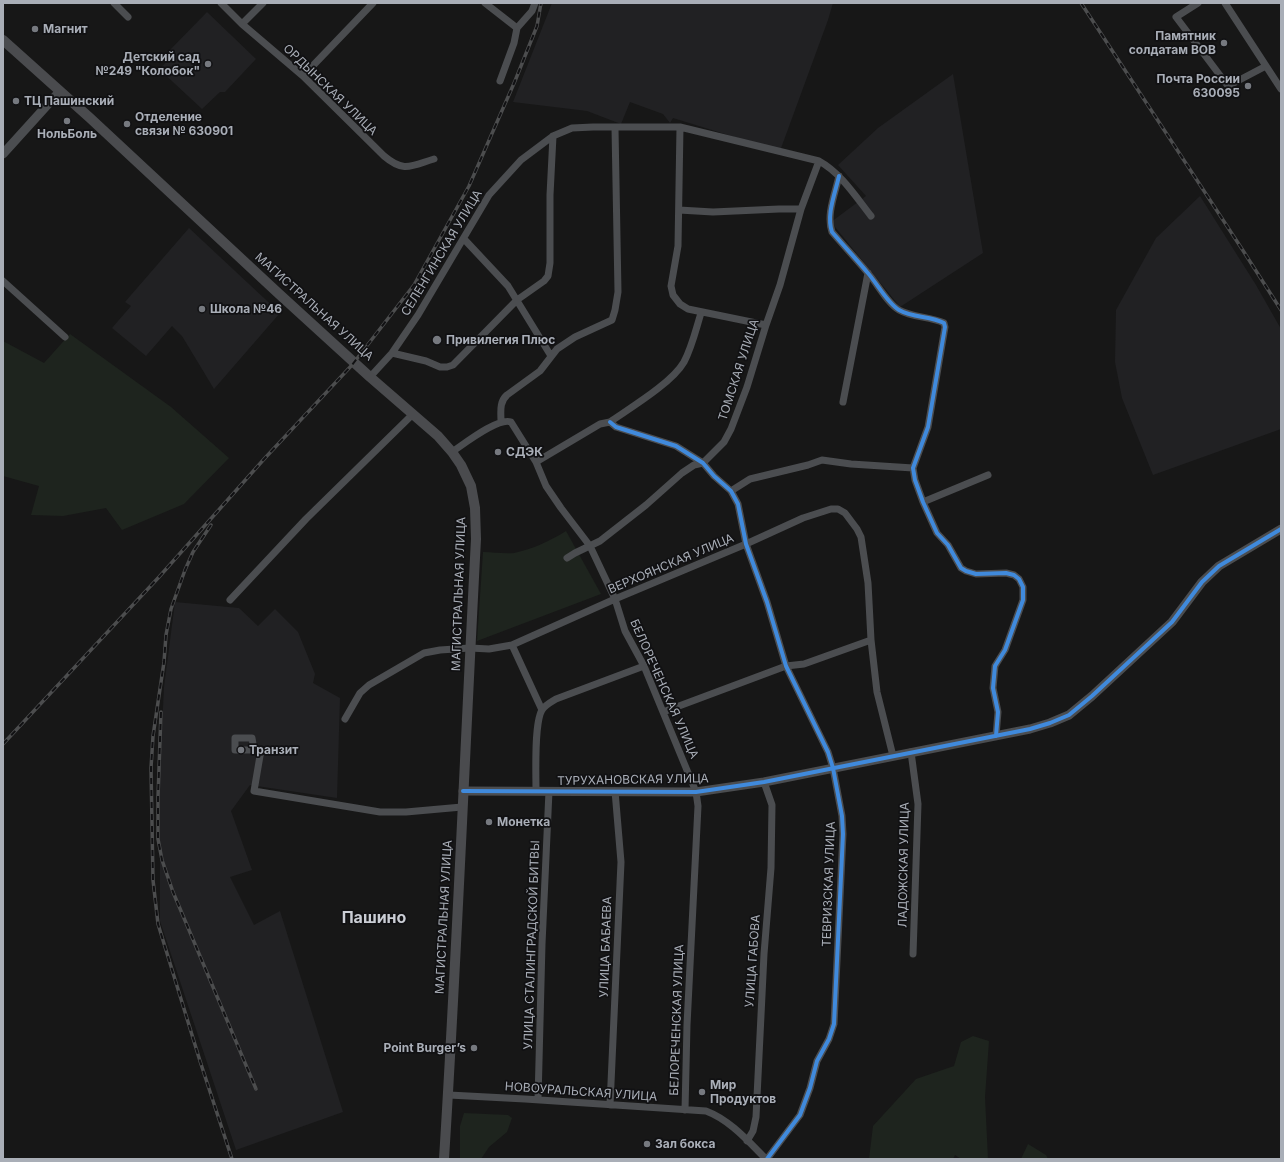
<!DOCTYPE html>
<html>
<head>
<meta charset="utf-8">
<style>
	body { margin:0 }
	#map { position:relative; width:1284px; height:1162px; overflow:hidden; background:#171717; font-family:Inter,sans-serif }
	canvas { display:block }
	.frame { position:absolute; inset:0; border:4px solid #a9aeb7; pointer-events:none }
</style>
</head>
<body>
<div id="map">
<canvas width="1284" height="1162"></canvas>
<div class="frame"></div>
</div>
<script>
const ctx = document.querySelector('canvas').getContext('2d');
ctx.lineJoin = 'round';
function fill(path, color) {
  ctx.fillStyle = color;
  ctx.fill(path, 'evenodd');
}
function stroke(path, color, width, dash) {
  ctx.strokeStyle = color;
  ctx.lineWidth = width;
  ctx.lineCap = dash ? 'butt' : 'round';
  ctx.setLineDash(dash || []);
  ctx.stroke(path);
}
function write(font, color, halo, rows, align = 'center') {
  ctx.font = font + ' Inter,sans-serif';
  ctx.lineWidth = 3.5;
  ctx.setLineDash([]);
  ctx.textBaseline = 'middle';
  ctx.strokeStyle = halo;
  ctx.fillStyle = color;
  for (const [text, x, y, turn = 0] of rows) {
    ctx.save();
    ctx.translate(x, y);
    ctx.rotate((+turn || 0) * Math.PI / 180);
    ctx.textAlign = isNaN(turn) ? turn : align;
    if (halo) ctx.strokeText(text, 0, 0);
    ctx.fillText(text, 0, 0);
    ctx.restore();
  }
}
fill(new Path2D(`
	M552 3H833L828 20 780 151 673 118 670 123 663 114 630 102 621 124 587 111 513 102Z
	M207 12 256 59 225 92H220L202 109 159 69 173 56 169 51Z
	M953 74 983 253 900 307 831 222 866 196 838 165 878 128Z
	M1200 196 1256 285 1281 329V429L1153 475 1122 398 1115 362 1116 310 1156 238Z
	M189 228 280 313 214 389 182 336 172 326 146 356 112 328 131 306 125 302Z
	M175 602 239 608 258 626 275 609 298 632 315 674 313 683 340 698 337 798 250 785 231 811 252 870 230 877 254 925 280 911 343 1112 236 1150 160 921V770L164 687Z`), '#212123');
fill(new Path2D(`
	M70 334 171 407 229 458 184 504 122 530 106 508 63 516 31 515 39 486 3 476V341L44 363Z
	M566 531 601 594 477 641 483 552C493 552 504 554 514 553 533 549 550 541 566 531Z
	M973 1036 989 1041 985 1097 988 1159H961L955 1155 953 1159H869L873 1126 916 1079 954 1066 961 1042Z
	M464 1113 508 1115 512 1118 507 1132 489 1147 481 1159H460V1126Z
	M1028 1144 1046 1155 1048 1159H1021Z`), '#1e241e');
stroke(new Path2D(`
	M114 3 128 17
	M221 3 242 24 303 76 384 156C404 173 411 166 434 159
	M485 3 517 28
	M1198 3 1176 17 1228 86 1266 66
	M1225 3 1281 89
	M242 24 263 3
	M303 76 373 3
	M500 81 514 43 517 28 532 11 535 3
	M680 127 678 246 671 286 673 295 680 304 688 309 766 325
	M839 176C835 194 826 215 832 232 844 246 856 259 867 272 877 283 887 303 899 310 913 318 930 316 944 323L945 327 928 427 913 468 915 480 923 502 937 533 948 545 961 568 966 571 976 574 1006 573 1014 575 1019 579 1023 587V600L1005 650 995 666 993 688 998 712 996 736
	M679 210 713 212 779 209H801
	M464 239 508 286 551 356
	M3 281 65 337
	M392 353 426 361 440 367H447L453 365 517 300 544 281 548 276 550 263V195L553 136
	M370 377 392 353 418 315 489 195 521 160 553 136 572 128 593 127H680L819 161C841 173 856 197 871 216
	M843 402 868 273
	M501 422C501 412 499 402 507 395L540 371 557 349 575 337 612 320 615 310 618 292 615 128
	M610 422 616 427 676 446 703 463 714 476 731 491 738 504 746 544 767 602 786 666 828 752 833 768 842 816 843 834 834 1024 829 1039 817 1061 810 1088 800 1115 767 1159
	M452 452C464 444 498 417 511 422L536 462 546 486 561 508 590 546 615 599 625 631 644 666 696 792 698 806 687 1025 685 1110
	M536 462 600 424 610 422C630 408 672 383 684 362 692 347 696 329 701 313
	M731 491 750 479 808 465 822 460 851 464 913 468
	M923 502 988 475
	M567 558 575 553 600 541 646 505 682 473 694 465 703 463 724 442 731 429 747 387 766 325 780 285 801 209 819 161
	M230 600 306 519 413 414
	M512 645 542 710
	M663 712 786 666 804 664 871 640 877 692 893 756
	M345 719 360 693 369 685 424 653 440 650 470 648 489 649 512 645 615 599 746 544 803 518 831 509H838L845 513 857 529 861 537 868 583 871 640
	M254 750 252 738H235V750H261L254 791 380 812H406L462 807
	M911 752 918 804 913 954
	M536 791C536 773 534 723 542 710 545 705 551 702 556 699L644 666
	M449 1095 525 1099 706 1111C730 1120 748 1141 766 1159
	M538 1100 542 944 549 791
	M610 1105 621 862 615 791
	M747 1141 753 1131 756 1117 764 954 771 868 772 805 764 782`), '#4b4d50', 7);
stroke(new Path2D(`
	M3 154 60 91
	M463 791 696 792 764 782 1030 729 1050 723 1069 715 1092 696 1172 622 1202 582 1219 566 1281 529`), '#4b4d50', 9);
stroke(new Path2D(`
	M3 40 90 118 278 293 370 377 438 436 452 452 461 465 471 486 475 508 476 539C465 746 457 953 444 1159`), '#4a4b4e', 10);
const rail = new Path2D(`
	M1081 3 1242 249 1281 310
	M211 525 193 552 185 570 171 609 166 635 164 662 153 736 151 768 153 880 158 924 200 1061 232 1159
	M161 712 158 797V839L162 860 173 892 256 1089
	M3 744 159 577 265 458 352 365 414 285 469 186 515 81 537 26 541 3`);
stroke(rail, '#4c4d4e', 3.5);
stroke(rail, '#111113', 2, [6]);
stroke(new Path2D(`
	M839 176C835 194 826 215 832 232 844 246 856 259 867 272 877 283 887 303 899 310 913 318 930 316 944 323L945 327 928 427 913 468 915 480 923 502 937 533 948 545 961 568 966 571 976 574 1006 573 1014 575 1019 579 1023 587V600L1005 650 995 666 993 688 998 712 996 736
	M610 422 616 427 676 446 703 463 714 476 731 491 738 504 746 544 767 602 786 666 828 752 833 768 842 816 843 834 834 1024 829 1039 817 1061 810 1088 800 1115 767 1159
	M463 791 696 792 764 782 1030 729 1050 723 1069 715 1092 696 1172 622 1202 582 1219 566 1281 529`), '#408adc', 4);
for (const [x, y, r, color] of [
	[35,29,4,"#76797f"],
	[1224,43,4,"#76797f"],
	[208,64,4,"#76797f"],
	[1248,86,4,"#76797f"],
	[16,101,4,"#76797f"],
	[67,121,4,"#76797f"],
	[127,124,4,"#76797f"],
	[202,309,4,"#76797f"],
	[437,340,5,"#76797f"],
	[498,452,4,"#76797f"],
	[241,750,4,"#76797f"],
	[489,822,4,"#76797f"],
	[474,1048,4,"#76797f"],
	[702,1092,4,"#76797f"],
	[647,1144,4,"#76797f"]
]) {
  const dot = new Path2D();
  dot.arc(x, y, r, 0, 2 * Math.PI);
  ctx.fillStyle = color;
  ctx.fill(dot);
  stroke(dot, '#111113', 1.5);
}
write('bold 12px', '#a9aeb7', '#111113', [
	["Магнит",43,29],
	["Памятник",1216,36,"right"],
	["солдатам ВОВ",1216,50,"right"],
	["Детский сад",200,57,"right"],
	["№249 \"Колобок\"",200,71,"right"],
	["Почта России",1240,79,"right"],
	["630095",1240,93,"right"],
	["ТЦ Пашинский",24,101],
	["Отделение",135,117],
	["связи № 630901",135,131],
	["НольБоль",67,134,"center"],
	["Школа №46",210,309],
	["Привилегия Плюс",446,340],
	["СДЭК",506,452],
	["Транзит",249,750],
	["Монетка",497,822],
	["Point Burger’s",466,1048,"right"],
	["Мир",710,1085],
	["Продуктов",710,1099],
	["Зал бокса",655,1144]
], 'left');
write('12px', '#a9aeb7', '#111113', [
	["ОРДЫНСКАЯ УЛИЦА",330,90,44],
	["СЕЛЕНГИНСКАЯ УЛИЦА",442,253,-59],
	["МАГИСТРАЛЬНАЯ УЛИЦА",314,307,42],
	["ТОМСКАЯ УЛИЦА",739,370,-72],
	["ВЕРХОЯНСКАЯ УЛИЦА",671,564,-23],
	["МАГИСТРАЛЬНАЯ УЛИЦА",459,594,-88],
	["БЕЛОРЕЧЕНСКАЯ УЛИЦА",664,689,66],
	["ТУРУХАНОВСКАЯ УЛИЦА",633,780,-1],
	["ЛАДОЖСКАЯ УЛИЦА",904,865,-89],
	["ТЕВРИЗСКАЯ УЛИЦА",829,884,-88],
	["МАГИСТРАЛЬНАЯ УЛИЦА",444,917,-87],
	["УЛИЦА СТАЛИНГРАДСКОЙ БИТВЫ",532,945,-88],
	["УЛИЦА БАБАЕВА",606,947,-88],
	["УЛИЦА ГАБОВА",753,961,-86],
	["БЕЛОРЕЧЕНСКАЯ УЛИЦА",677,1020,-88],
	["НОВОУРАЛЬСКАЯ УЛИЦА",581,1092,4]
]);
write('bold 16px', '#cacdd4', '#111113', [
	["Пашино",374,918]
]);
</script>
</body>
</html>
